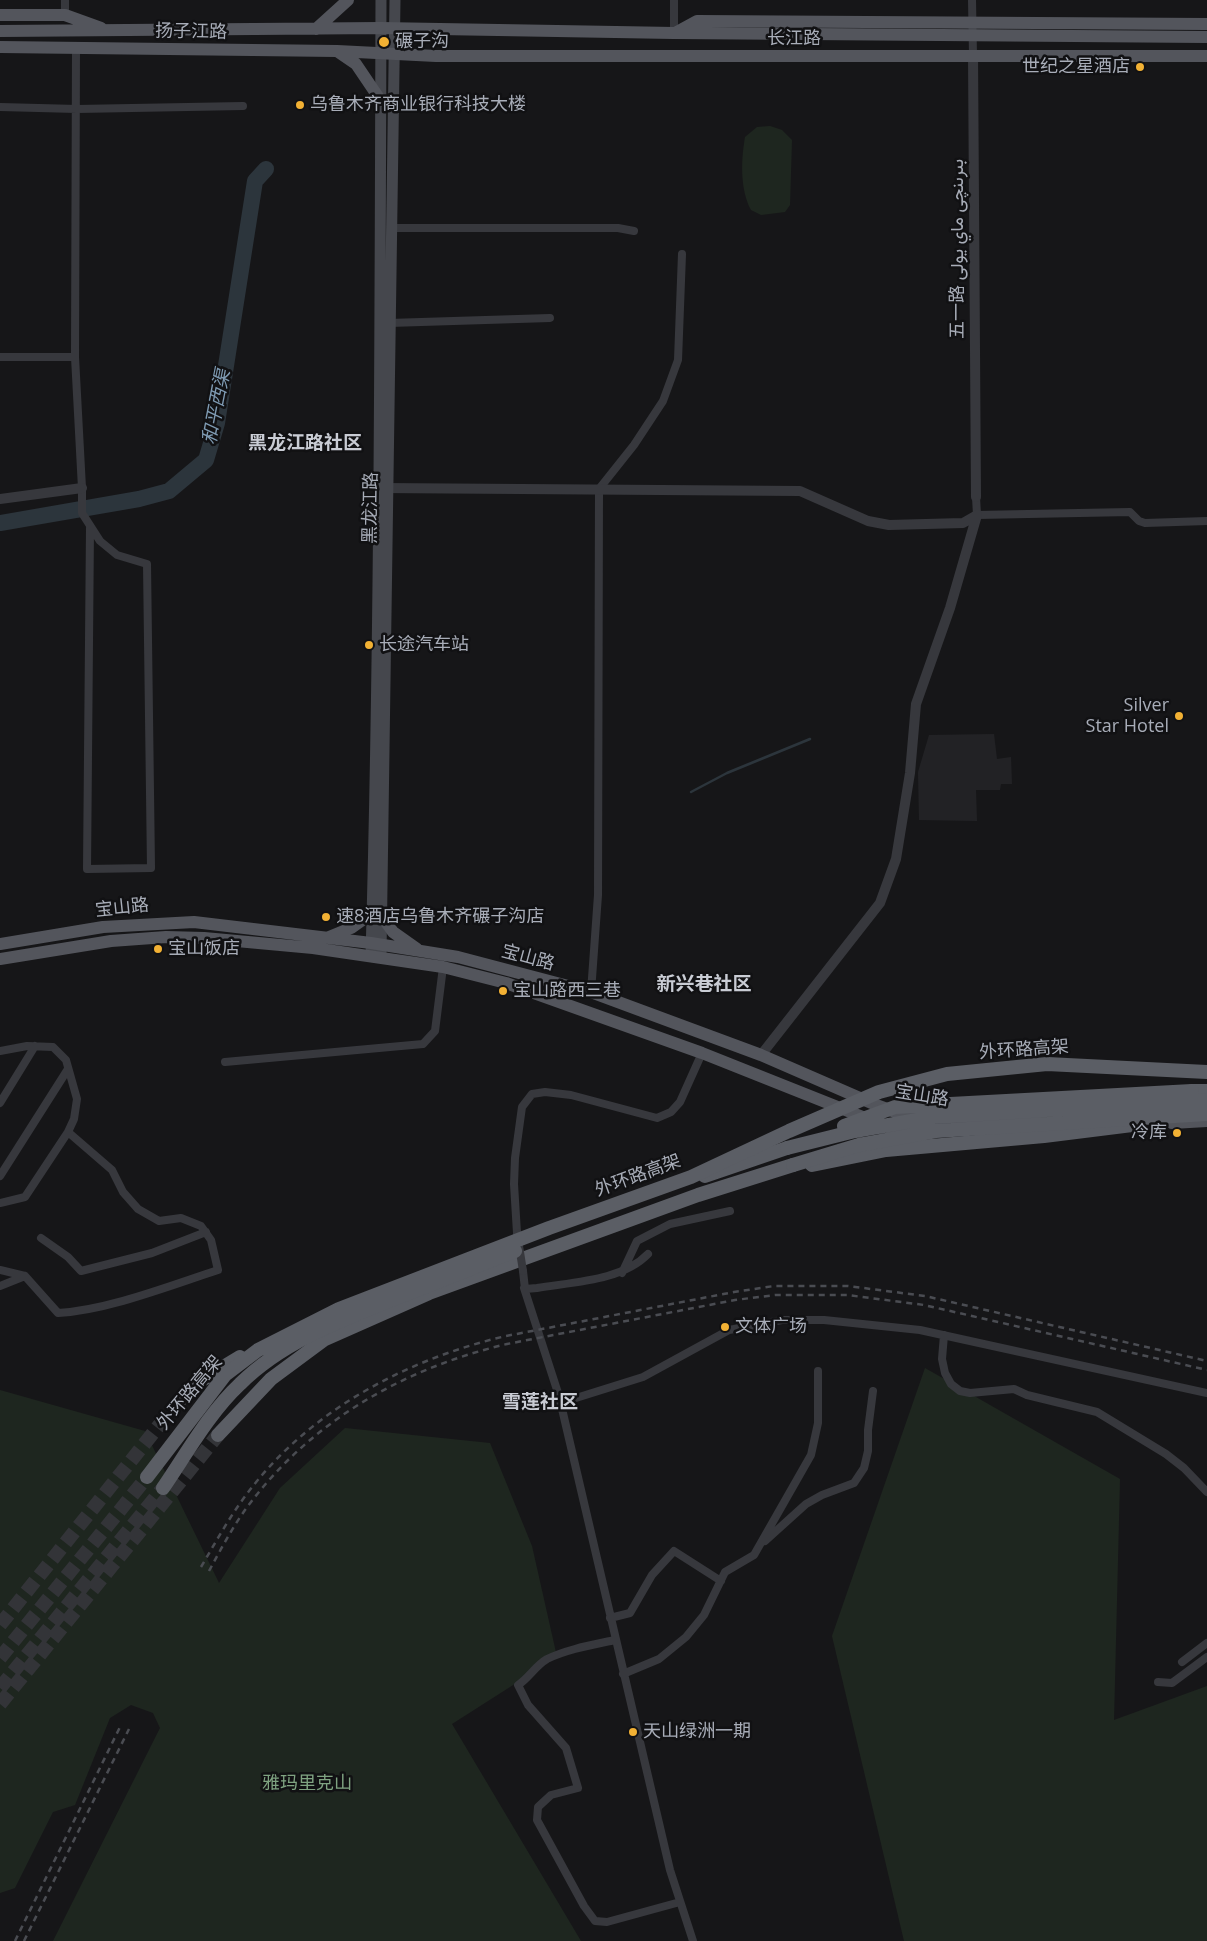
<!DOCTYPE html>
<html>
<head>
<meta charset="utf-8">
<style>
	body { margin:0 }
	canvas { display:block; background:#161618 }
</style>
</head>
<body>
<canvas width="1207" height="1941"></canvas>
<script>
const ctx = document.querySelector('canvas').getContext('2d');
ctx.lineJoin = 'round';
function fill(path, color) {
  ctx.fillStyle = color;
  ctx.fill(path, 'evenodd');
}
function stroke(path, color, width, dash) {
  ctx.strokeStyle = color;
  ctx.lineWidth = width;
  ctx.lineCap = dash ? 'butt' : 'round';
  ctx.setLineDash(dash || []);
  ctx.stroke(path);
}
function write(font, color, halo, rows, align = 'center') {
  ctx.font = font + ' "Open Sans",Vazirmatn,"Noto Sans SC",sans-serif';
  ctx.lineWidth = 5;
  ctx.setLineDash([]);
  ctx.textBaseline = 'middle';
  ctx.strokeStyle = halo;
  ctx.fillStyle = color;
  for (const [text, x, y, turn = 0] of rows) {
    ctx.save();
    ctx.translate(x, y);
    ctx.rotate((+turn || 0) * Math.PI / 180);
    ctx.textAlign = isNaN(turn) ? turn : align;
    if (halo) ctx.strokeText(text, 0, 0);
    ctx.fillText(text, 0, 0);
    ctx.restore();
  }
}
fill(new Path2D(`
	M994 734 997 759 1011 757 1012 784H1001L1000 790H976L977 821 919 820 918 772 929 735Z`), '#222225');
fill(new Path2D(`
	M770 126 782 130 792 140 790 205 785 212 761 215 751 210C740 189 741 161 745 137L757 127Z
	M925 1368 1120 1479 1114 1720 1207 1686V1941H904L832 1636Z
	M0 1390 145 1431 219 1583 280 1488 345 1428 490 1443 532 1546 557 1657 452 1724 581 1941H53L160 1728 153 1713 131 1705 110 1718 75 1805 53 1812 15 1888 0 1893Z`), '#1e261f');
stroke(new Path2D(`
	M691 792 727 773 810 739`), '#2c353c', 2.5);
stroke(new Path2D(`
	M0 523 139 499 169 491 206 460 217 423 255 181 266 169`), '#2c353c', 16);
stroke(new Path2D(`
	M0 1625 177 1403
	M0 1658 147 1477
	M0 1688 163 1488
	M0 1704 218 1435`), '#333438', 14, [14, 7]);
stroke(new Path2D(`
	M972 0 973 55
	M65 15V0
	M674 33V0
	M76 48 75 357 82 488V513L100 541 117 555 147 564 151 868 87 869 90 528
	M0 107 77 109 243 106
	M391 228H618L634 231
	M389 323 550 318
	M0 357H75
	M976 497 977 515 1130 512 1139 521 1145 523 1207 521
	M591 992 598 895 599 489 634 445 663 401 678 360 682 254
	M0 1051 27 1046 53 1047 66 1060 77 1099 74 1119 68 1132 25 1197 0 1203
	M225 1062 423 1044 435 1031 443 967
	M0 1103 35 1046
	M0 1176 68 1069
	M517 1233 514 1184 515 1158 522 1107 532 1094 545 1092 571 1095 657 1118 671 1112 680 1102 702 1053
	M41 1238 68 1257 81 1271 152 1253 206 1232
	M0 1270 25 1276 58 1313C108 1310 169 1286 218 1270L211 1240 201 1226 181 1218 159 1221 138 1209 123 1192 112 1170 68 1132
	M523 1271 525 1289 537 1288C572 1282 622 1281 648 1254
	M622 1273 637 1241 670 1224 730 1211
	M0 1286 25 1276
	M524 1288 559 1396 670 1870 693 1941
	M944 1335 942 1359 945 1373 951 1384 960 1391 970 1393 1014 1389 1027 1395 1097 1412 1166 1454 1184 1468 1207 1492
	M560 1403 643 1377 729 1330 782 1320H824L920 1330 1207 1393
	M765 1541 806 1504 822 1495 854 1483 864 1468 868 1451V1430L873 1391
	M610 1618 630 1613 652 1575 674 1551 721 1581
	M615 1640C592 1645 568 1649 547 1659 535 1666 529 1678 518 1685L528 1705 566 1748 578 1788 551 1795 538 1807 537 1820 584 1906 595 1921 607 1922 680 1902
	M1182 1662 1207 1643
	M623 1674 659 1659 686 1637 704 1615 725 1572 754 1555 811 1455 818 1423V1371
	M1158 1682 1172 1683 1207 1657`), '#37383d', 8);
stroke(new Path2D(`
	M973 55 976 497
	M380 488 800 491 868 521 889 525 963 523 977 515
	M0 499 82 488
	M761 1055 880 903 896 859 910 773 916 704 950 608 977 515`), '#37383d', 10);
stroke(new Path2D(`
	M381 953 395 0
	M371 956C380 637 380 319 381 0`), '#45474d', 11);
stroke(new Path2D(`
	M0 15H65L101 28
	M316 29 348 0
	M0 31 381 28 674 33 1207 37
	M675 33 697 21 1207 24
	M0 47 337 51 436 56H1207
	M337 51 356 64 381 101
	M381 915 393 932 417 949
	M329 937 351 928 372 913
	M0 944 103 927 194 922 371 943 458 957 591 992 761 1055 876 1105 901 1114 923 1116
	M0 959 111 941 166 937 204 938 313 948 443 967 506 983 702 1053 898 1131H915
	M956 1120 977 1122 1035 1117
	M1172 1123 1207 1121`), '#53555c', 12);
stroke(new Path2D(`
	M1192 1091H1207
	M812 1165 886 1150 1044 1136 1140 1124
	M705 1176 787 1148
	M177 1403 197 1383 240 1357
	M218 1435 271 1379 325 1339 429 1293 698 1195 793 1165`), '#5b5e65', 14);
stroke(new Path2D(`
	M201 1567C214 1545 226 1523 241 1502 303 1414 403 1360 506 1336L734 1292 774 1286H848L925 1296 1207 1361
	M209 1571C221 1549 233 1526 248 1506 312 1420 405 1368 507 1344L735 1300 775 1295H847L924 1305 1207 1370
	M15 1941 121 1725
	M24 1941 129 1729`), '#4a4c52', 2.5, [6, 5]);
stroke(new Path2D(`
	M517 1233 523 1271`), '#37383d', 8);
stroke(new Path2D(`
	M844 1126 895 1107 1192 1091
	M787 1148 855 1131 934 1117 1207 1100
	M793 1165 859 1145 936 1131 1207 1114
	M147 1477 225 1375 258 1350 339 1309 549 1228 691 1177 789 1131 879 1092 947 1074 1047 1064 1207 1072
	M163 1488C187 1453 209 1413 240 1384 283 1341 344 1319 399 1297 438 1282 477 1266 515 1251`), '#5b5e65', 14);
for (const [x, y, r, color] of [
	[384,42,6,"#f2b134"],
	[1140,67,5,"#f2b134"],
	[300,105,5,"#f2b134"],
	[369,645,5,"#f2b134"],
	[1179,716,5,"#f2b134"],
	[326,917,5,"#f2b134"],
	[158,949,5,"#f2b134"],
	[503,991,5,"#f2b134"],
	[1177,1133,5,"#f2b134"],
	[725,1327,5,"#f2b134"],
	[633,1732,5,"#f2b134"]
]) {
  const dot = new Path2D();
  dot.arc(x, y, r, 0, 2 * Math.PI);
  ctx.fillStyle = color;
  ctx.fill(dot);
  stroke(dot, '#111113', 2);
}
write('18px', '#a8adb8', '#111113', [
	["扬子江路",191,32,1],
	["长江路",794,39],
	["五一路 بىرىنچى ماي يولى",958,249,-90],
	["黑龙江路",371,508,-89],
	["宝山路",122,908,-6],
	["宝山路",528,958,15],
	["外环路高架",1024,1050,-4],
	["宝山路",922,1096,9],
	["外环路高架",638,1176,-20],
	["外环路高架",190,1393,-50]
]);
write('18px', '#a8adb8', '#111113', [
	["碾子沟",395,42],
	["世纪之星酒店",1130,67,"right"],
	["乌鲁木齐商业银行科技大楼",310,105],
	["长途汽车站",379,645],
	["Silver",1169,706,"right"],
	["Star Hotel",1169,727,"right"],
	["速8酒店乌鲁木齐碾子沟店",336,917],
	["宝山饭店",168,949],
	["宝山路西三巷",513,991],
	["冷库",1167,1133,"right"],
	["文体广场",735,1327],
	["天山绿洲一期",643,1732]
], 'left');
write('18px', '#7fa381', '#111113', [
	["雅玛里克山",307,1784]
]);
write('italic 19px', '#7f9bb3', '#111113', [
	["和平西渠",217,407,-79]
]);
write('bold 19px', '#c9ccd4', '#111113', [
	["黑龙江路社区",305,444],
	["新兴巷社区",704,985],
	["雪莲社区",540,1403]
]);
</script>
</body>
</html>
